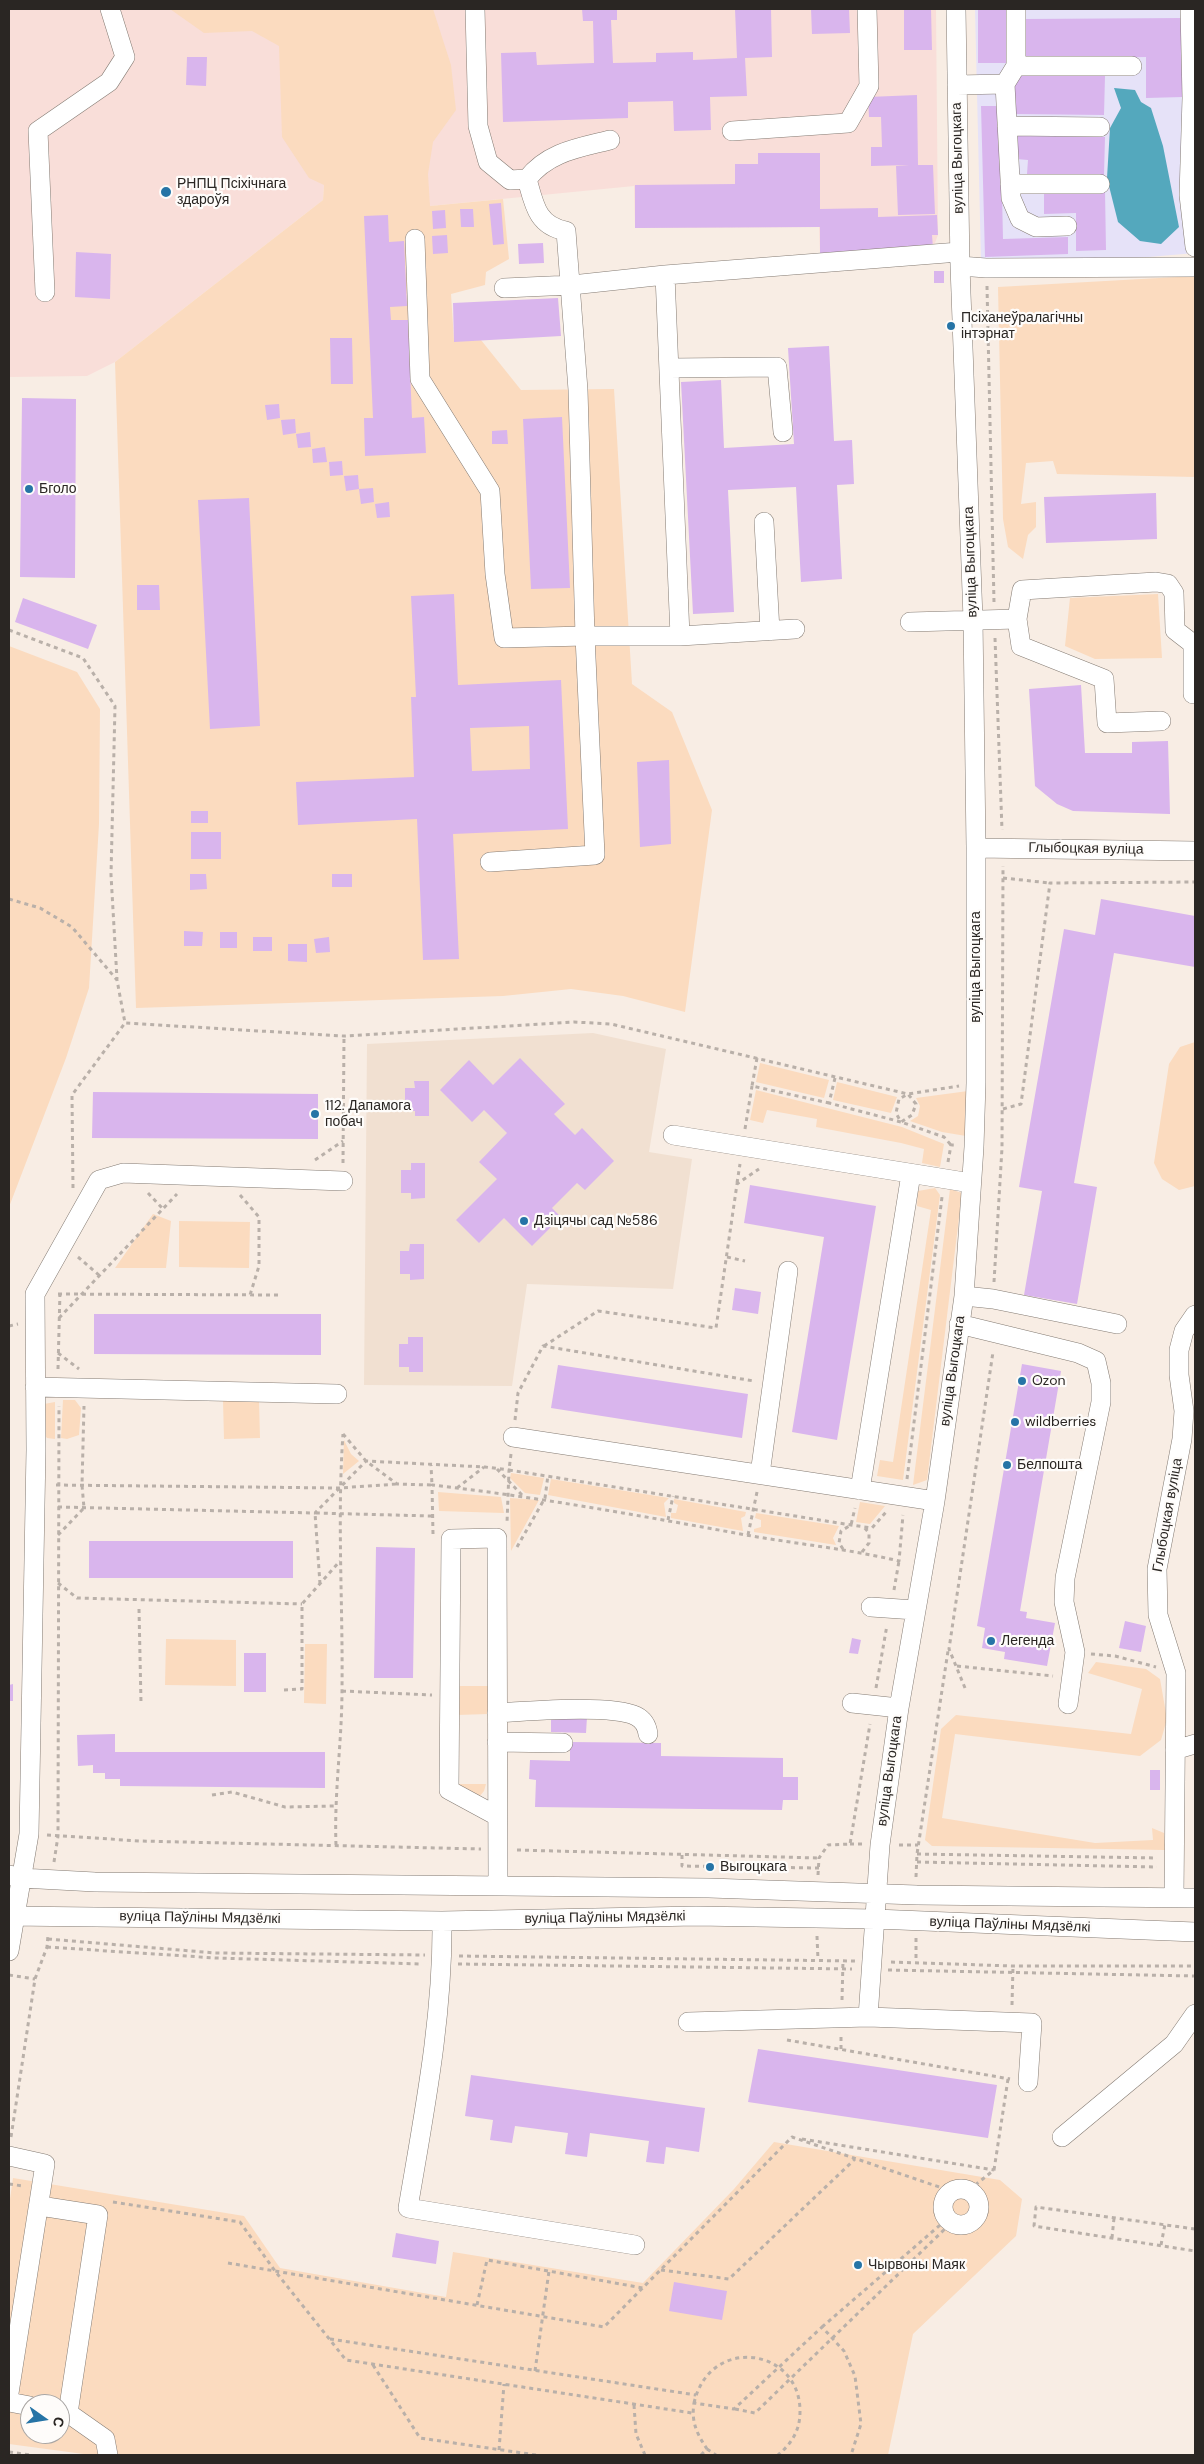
<!DOCTYPE html>
<html>
<head>
<meta charset="utf-8">
<style>
	body { margin:0 }
	#map { position:relative; width:1204px; height:2464px; overflow:hidden; background:#f8ede4; font-family:"DM Sans",sans-serif }
	canvas { display:block }
	.frame { position:absolute; inset:0; border:10px solid #2a2623; pointer-events:none }
	.north { position:absolute; left:20px; top:2394px; width:50px; height:50px; box-sizing:border-box; background:#fefcfa; border:1px solid #a9a6a4; border-radius:50%; rotate:103deg; font-size:14px; font-weight:700; line-height:20px; text-align:center; color:#2a2623 }
	.north::after { content:''; display:block; margin:auto; width:18px; height:22px; background:#2674a6; clip-path:polygon(50% 0,100% 100%,50% 72%,0 100%) }
</style>
</head>
<body>
<div id="map">
<canvas width="1204" height="2464"></canvas>
<div class="frame"></div>
<div class="north">С</div>
</div>
<script>
const ctx = document.querySelector('canvas').getContext('2d');
ctx.lineJoin = 'round';
function fill(path, color) {
  ctx.fillStyle = color;
  ctx.fill(path, 'evenodd');
}
function stroke(path, color, width, dash) {
  ctx.strokeStyle = color;
  ctx.lineWidth = width;
  ctx.lineCap = dash ? 'butt' : 'round';
  ctx.setLineDash(dash || []);
  ctx.stroke(path);
}
function write(font, color, halo, rows, align = 'center') {
  ctx.font = font + ' "DM Sans",sans-serif';
  ctx.lineWidth = 4.5;
  ctx.setLineDash([]);
  ctx.textBaseline = 'middle';
  ctx.strokeStyle = halo;
  ctx.fillStyle = color;
  for (const [text, x, y, turn = 0] of rows) {
    ctx.save();
    ctx.translate(x, y);
    ctx.rotate((+turn || 0) * Math.PI / 180);
    ctx.textAlign = isNaN(turn) ? turn : align;
    if (halo) ctx.strokeText(text, 0, 0);
    ctx.fillText(text, 0, 0);
    ctx.restore();
  }
}
fill(new Path2D(`
	M593 1033 666 1049 649 1152 692 1159 673 1289 527 1284 512 1386 364 1385 367 1044Z`), '#f1e0d1');
fill(new Path2D(`
	M975 9H1195V253L1126 259 981 261Z`), '#e6e2f8');
fill(new Path2D(`
	M9 9H936L938 235 933 248 820 253 819 227 635 228 634 186 430 206 326 155 323 200 115 362 87 376 9 377Z`), '#f9ded9');
fill(new Path2D(`
	M170 9H433L451 65 456 110 433 142 428 174 430 206 503 199 509 259 486 272 485 285 451 294 454 341 481 340 521 390 614 389 632 684 672 712 712 810 685 1012 623 996 571 989 503 996 136 1008 115 362 323 200 324 185 309 178 282 137 279 46 252 31 204 33Z
	M1195 276V477L1057 474 1053 461 1026 463 1021 504 1036 502V527L1028 535 1023 559 1008 547 1003 519 998 287Z
	M1158 594 1162 658 1095 659 1065 646 1070 598Z
	M9 646 77 672 100 709 99 824 89 988 66 1058 9 1207Z
	M1195 1042V1186L1179 1190 1162 1179 1154 1163 1169 1064 1180 1047Z
	M760 1063 829 1080 824 1098 756 1082Z
	M837 1082 897 1097 891 1113 833 1100Z
	M756 1090 902 1127 944 1144 940 1167 922 1163 924 1149 901 1143 816 1127 817 1119 767 1110 763 1123 750 1120Z
	M968 1091 966 1136 942 1132 910 1121 918 1116 920 1106 916 1098Z
	M935 1188 940 1195 903 1480 877 1476 880 1460 893 1462 931 1210 917 1206 918 1191Z
	M950 1189 962 1193 927 1480 913 1485Z
	M153 1214 171 1221 166 1268H115Z
	M179 1221 250 1222 249 1268 179 1267Z
	M63 1400H75L81 1408 79 1435 67 1439 61 1438Z
	M259 1400 260 1438 224 1439 223 1401Z
	M55 1402V1439L47 1438 41 1431 44 1404Z
	M344 1440 351 1454 359 1461 343 1474Z
	M511 1473 544 1478 540 1495 525 1493 510 1478Z
	M551 1479 669 1498 664 1503 666 1517 548 1495Z
	M438 1492 501 1497 504 1513 439 1511Z
	M510 1498 539 1500 511 1551Z
	M674 1499 746 1512 745 1516 741 1518 743 1531 671 1518V1513H676L678 1505 674 1503Z
	M860 1502 885 1506 870 1524 856 1522Z
	M756 1513 839 1526 833 1538 836 1545 754 1532V1529L761 1527V1520L755 1518Z
	M166 1639 236 1640V1686L165 1685Z
	M305 1644H327L326 1704 304 1703Z
	M1096 1662 1146 1669 1160 1679 1167 1719 1161 1740 1140 1756 955 1734 942 1818 1095 1843 1153 1840 1152 1828 1164 1833 1165 1850 932 1846 925 1840 941 1729 956 1715 1131 1734 1142 1689 1088 1673Z
	M457 1686H488V1714L457 1715Z
	M458 1784H486L484 1791 479 1797Z
	M774 2142 1000 2180 1022 2199 1016 2236 913 2334 888 2455H91L9 2444V2206L13 2178 244 2216 280 2268 446 2297 453 2252 643 2283 734 2189ZM30 2404H60V2434H30Z`), '#fbdbbf');
fill(new Path2D(`
	M1114 88 1135 90 1141 102 1151 108 1163 146 1179 227 1161 244 1140 241 1118 222 1107 178 1110 128 1121 108Z`), '#54a8bd');
fill(new Path2D(`
	M582 9H617V20H611L613 63 656 62V53L693 52V60L737 58 735 9H771L772 57 745 58 747 96 710 97 711 130 674 131 673 101 628 102V118L503 122 501 53 536 52 537 65 594 63 593 21H583Z
	M811 9H849L850 33 812 34Z
	M904 9H931L932 50H904Z
	M978 9H1008V63H978Z
	M1183 18V97L1146 98V57L1023 59V19Z
	M187 57H207L206 86 186 85Z
	M1015 75 1105 76 1104 115 1015 114Z
	M917 95 918 165H933L935 214 898 215 896 166 909 165 871 166V147H882L881 117H869L868 97Z
	M981 106H1000L1003 239 1068 237V254L985 257Z
	M1017 136 1105 137 1104 175 1027 174 1028 160 1016 159Z
	M758 153H820V209L878 208V217L937 215 938 235H932L933 248 820 253V227L635 228V185L735 184V164H758Z
	M1044 191H1105L1106 250 1076 251V213L1044 214Z
	M501 203 504 244 493 245 489 204Z
	M460 209H473L474 227H461Z
	M445 210 446 228 433 229 432 211Z
	M388 215 389 242 404 241 407 306 390 307 391 320H408L412 418 424 417 426 453 365 456 364 418H373L364 216Z
	M447 235 448 253 433 254 432 236Z
	M543 243 544 263 519 264 518 244Z
	M76 252 111 254 110 299 75 297Z
	M934 271H944V283H934Z
	M558 298 561 336 454 342 453 303Z
	M330 338H352L353 384H331Z
	M829 346 834 441 852 440 854 484 837 485 842 579 801 582 796 487 728 490 734 612 693 614 681 382 721 380 724 448 794 444 788 348Z
	M22 398 76 399 75 578 20 577Z
	M279 404 280 418 267 420 265 405Z
	M562 417 570 588 531 589 523 419Z
	M295 419 296 433 283 435 281 420Z
	M507 430 508 444H492V431Z
	M310 432 311 447 298 448 296 434Z
	M325 447 327 462 313 463 312 449Z
	M342 461 343 475 330 476 329 462Z
	M358 475 359 489 346 491 344 476Z
	M373 488 374 502 361 504 359 489Z
	M1156 493 1157 539 1046 543 1044 497Z
	M249 498 260 726 210 729 198 500Z
	M389 502 390 517 377 518 375 504Z
	M137 585H159L160 610H137Z
	M454 594 458 685 561 680 568 829 453 834 459 959 423 960 417 819 298 825 296 782 414 777 411 697H416L411 596ZM529 726 530 769 472 771 470 728Z
	M23 598 97 625 88 649 15 622Z
	M1081 685 1085 753H1132V742L1168 741 1170 814 1073 811 1057 804 1035 786 1029 689Z
	M669 760 671 844 640 847 637 762Z
	M191 811H208V823H191Z
	M191 832H221V859H191Z
	M190 874H206L207 889 190 890Z
	M332 874H352V887H332Z
	M1101 899 1195 916V967L1114 953 1074 1183 1097 1187 1077 1304 1024 1295 1042 1191 1019 1187 1064 929 1095 935Z
	M184 931 203 932 202 946H184Z
	M220 932H237V948H220Z
	M253 937H272V951H253Z
	M329 937 330 952 316 953 314 939Z
	M288 944H307V962L288 961Z
	M520 1058 565 1104 554 1114 575 1135 582 1128 614 1161 585 1190 577 1183 552 1208 561 1217 532 1246 504 1218 479 1243 456 1220 497 1179 479 1162 507 1133 484 1110 472 1122 440 1090 469 1060 493 1085Z
	M414 1081H429V1116H415V1111H405V1088H415Z
	M93 1092 318 1094V1139L92 1138Z
	M411 1163H425V1198L411 1199V1193H401V1170H411Z
	M750 1185 876 1206 837 1440 792 1432 824 1237 744 1223Z
	M410 1244H424V1279L410 1280V1274H400V1251H409Z
	M735 1288 761 1292 758 1314 732 1310Z
	M94 1314H321V1355L94 1354Z
	M408 1337H423V1372H409V1367H399V1344H408Z
	M1022 1364 1061 1371 1020 1611 1027 1612 1026 1618 1055 1623 1047 1666 1004 1659 1005 1652 982 1648 985 1628 977 1626Z
	M558 1365 748 1394 742 1438 551 1408Z
	M89 1541H293V1578H89Z
	M376 1547 415 1548 413 1678H374Z
	M1125 1621 1146 1626 1141 1652 1119 1648Z
	M852 1638 861 1640 858 1654 849 1653Z
	M244 1653H266V1692H244Z
	M13 1684V1701H9V1685Z
	M551 1716 587 1717 586 1733 551 1732Z
	M115 1734V1752H325V1788L120 1786V1779H105V1773H93V1765L78 1766 77 1735Z
	M570 1742 661 1743V1756L783 1758V1777H798V1800H783L782 1810 535 1807 536 1780 529 1779 530 1760 570 1761Z
	M1150 1770H1160V1790H1150Z
	M758 2049 997 2085 988 2138 748 2102Z
	M471 2075 705 2108 699 2152 666 2147 664 2164 646 2162 649 2141 590 2133 587 2157 565 2154 568 2133 515 2126 512 2143 490 2140 493 2120 465 2116Z
	M396 2233 439 2241 436 2264 392 2257Z
	M674 2282 727 2291 722 2320 669 2311Z`), '#d9b5ed');
const minor = new Path2D(`
	M1016 9V66L1005 84 1011 198 1020 219 1036 227 1067 226
	M1190 9 1192 98 1189 195 1195 247
	M1016 66H1132
	M957 85 1005 84
	M1007 126 1100 127
	M732 131 848 123 869 86 867 9
	M527 179C548 152 578 148 610 140
	M1010 184H1100
	M415 239 420 379 490 491 495 574 504 638 585 636 578 390 566 231C537 226 534 204 527 179L510 180 488 162 478 126 475 9
	M960 266 986 268 1195 267
	M665 275 680 636
	M504 288 572 285 665 275 959 252
	M45 292 38 131 109 82 125 57 110 9
	M669 368 777 367 783 432
	M764 522 770 631
	M1017 619 1022 590 1156 582 1168 584 1174 593 1175 630 1193 644V694
	M910 622 1017 619 1021 646 1104 679 1107 723 1161 721
	M976 848 1195 851
	M490 862 595 855 585 636H680L795 629
	M673 1135 971 1183
	M964 1296 993 1299 1117 1324
	M959 1324 1078 1353 1096 1361 1101 1383V1402L1065 1578 1064 1602 1075 1652 1068 1704
	M35 1387 337 1394
	M513 1437 935 1501
	M760 1474 788 1271
	M860 1490 911 1174
	M871 1607 915 1610
	M852 1703 899 1708
	M497 1713C527 1711 612 1704 636 1716 644 1720 647 1726 648 1734
	M497 1742 563 1743
	M1175 1750 1195 1744
	M497 1816 449 1790 451 1539 497 1538 498 1886
	M9 1875 21 1878 95 1882 709 1888 917 1895 1195 1898
	M1174 1898 1176 1673 1158 1615 1157 1569 1182 1439 1184 1411 1179 1375V1350L1184 1331 1195 1315
	M9 1916 442 1921 696 1916 875 1919 1195 1932
	M442 1921C443 2018 424 2113 408 2208L635 2245
	M9 1951 29 1834 36 1450 35 1294 99 1180 123 1173 343 1181
	M868 2017 1032 2023 1028 2082
	M688 2022 868 2017 880 1845 899 1708 935 1501 964 1296 974 1147 976 1083V848L973 619 960 266 956 9
	M1062 2137 1174 2044 1195 2014
	M9 2156 45 2164 9 2393
	M943 2207a18 18 0 1 1 36 0a18 18 0 1 1-36 0Z
	M40 2206 98 2215 68 2413 60 2412
	M9 2402 30 2406
	M68 2413 105 2439 108 2455`);
stroke(minor, '#847b73', 20);
stroke(new Path2D(`
	M987 286 994 602
	M9 630 83 658 115 706 111 875 117 979
	M995 638 1002 830
	M1003 878 1050 883
	M9 899 40 908 72 927 117 980 125 1023 344 1036 574 1022 611 1024 908 1094 959 1086
	M757 1058 752 1086 829 1103
	M835 1078 829 1103 901 1122 896 1113 899 1099 908 1094 916 1104 912 1115 901 1122 944 1137 951 1145
	M1003 1109 1021 1104 1050 883 1195 882
	M745 1129 752 1086
	M315 1160 343 1141
	M948 1162 951 1145H955
	M343 1163 344 1036
	M737 1183 740 1164
	M73 1188 72 1095 125 1023
	M148 1193 163 1209
	M240 1195 259 1217V1266L250 1295
	M78 1257 100 1276
	M727 1257 745 1261
	M994 1282 1002 1148 1003 866
	M58 1294 282 1295
	M59 1318 177 1194
	M9 1326 18 1324
	M544 1346 598 1311 716 1328 737 1184 759 1169
	M58 1353 79 1369
	M58 1369 60 1291
	M515 1420 518 1393 543 1346 754 1381
	M343 1434 366 1461 397 1484 432 1485 431 1465
	M511 1454 509 1470 851 1525 872 1528 887 1511
	M497 1469 522 1495
	M907 1479 942 1197
	M56 1485 339 1488 397 1484
	M457 1488 484 1467
	M58 1507 315 1513 366 1461 485 1467 509 1470 507 1523
	M668 1520 673 1496
	M433 1534 432 1485C538 1497 642 1516 746 1535 797 1544 849 1549 899 1561L903 1515
	M58 1535 84 1508 82 1485 84 1406
	M748 1535 757 1492
	M517 1547 545 1498 548 1475
	M843 1549 839 1543 841 1531 851 1525 855 1508
	M862 1552 869 1543V1533L864 1527
	M58 1583 77 1598 302 1604
	M320 1584 315 1513 432 1516
	M894 1590 899 1561
	M139 1609 141 1703
	M1091 1654 1115 1656 1156 1667
	M957 1666 1053 1676
	M876 1688 887 1625
	M965 1688 949 1649 993 1352
	M284 1690 302 1689V1604L340 1561
	M342 1691 432 1695
	M212 1795 232 1792 285 1807 334 1806
	M47 1835 140 1841 481 1849
	M850 1844H863
	M336 1845C334 1793 342 1742 342 1689 343 1604 337 1519 343 1434
	M899 1845H918
	M517 1850 819 1858
	M917 1854 1157 1858
	M682 1855V1866L819 1868
	M54 1862 58 1836 59 1406
	M917 1862 1157 1867
	M818 1875 819 1858 828 1845 850 1844 870 1724
	M916 1877 917 1854 948 1651
	M817 1936 818 1960
	M916 1938V1962
	M48 1939 215 1953 425 1955
	M47 1947 216 1958 422 1964
	M459 1956 855 1961
	M891 1962 1013 1966H1195
	M458 1964 852 1969
	M888 1970 1195 1976
	M9 1975 35 1979
	M842 2000 843 1961
	M1012 2005 1013 1966
	M787 2040 1010 2079
	M841 2049V2036
	M11 2137 35 1979 47 1947 48 1935
	M802 2139 994 2170
	M9 2184 23 2186
	M969 2190 994 2170 1008 2079
	M113 2202 240 2222 275 2271 346 2360 692 2413
	M1195 2229 1036 2207 1034 2226 1195 2251
	M1112 2238 1114 2218
	M1161 2245 1165 2224
	M228 2263 604 2327 792 2137 951 2191
	M661 2270 729 2279 855 2159
	M477 2305 487 2260 643 2288
	M822 2327 947 2219
	M330 2339 696 2395
	M373 2365 420 2438 536 2455
	M535 2371 549 2271
	M694 2403C710 2334 801 2348 800 2412 800 2431 791 2444 778 2455
	M634 2405 636 2434 645 2455
	M735 2409 755 2413 951 2223
	M707 2449 716 2455
	M499 2450 504 2384
	M9 2452 31 2455
	M701 2455 707 2449C697 2434 691 2422 694 2403L734 2409 822 2327 844 2351 855 2376 861 2424 851 2455`), '#b9b0a9', 3, [4, 4]);
stroke(minor, '#fff', 19);
for (const [x, y, r, color] of [
	[166,192,6,"#2674a6"],
	[951,326,5,"#2674a6"],
	[29,489,5,"#2674a6"],
	[315,1114,5,"#2674a6"],
	[524,1221,5,"#2674a6"],
	[1022,1381,5,"#2674a6"],
	[1015,1422,5,"#2674a6"],
	[1007,1465,5,"#2674a6"],
	[991,1641,5,"#2674a6"],
	[710,1867,5,"#2674a6"],
	[858,2265,5,"#2674a6"]
]) {
  const dot = new Path2D();
  dot.arc(x, y, r, 0, 2 * Math.PI);
  ctx.fillStyle = color;
  ctx.fill(dot);
  stroke(dot, '#fefcfa', 2);
}
write('14px', '#2a2623', '#fefcfa', [
	["вуліца Выгоцкага",958,158,-91],
	["вуліца Выгоцкага",971,562,-92],
	["Глыбоцкая вуліца",1086,849,1],
	["вуліца Выгоцкага",976,967,-90],
	["вуліца Выгоцкага",953,1371,-82],
	["Глыбоцкая вуліца",1168,1515,-80],
	["вуліца Выгоцкага",890,1771,-82],
	["вуліца Паўліны Мядзёлкі",200,1918,1],
	["вуліца Паўліны Мядзёлкі",605,1918,-1],
	["вуліца Паўліны Мядзёлкі",1010,1925,2]
]);
write('14px', '#2a2623', '#fefcfa', [
	["РНПЦ Псіхічнага",177,184],
	["здароўя",177,200],
	["Псіханеўралагічны",961,318],
	["інтэрнат",961,334],
	["Бголо",39,489],
	["112. Дапамога",325,1106],
	["побач",325,1122],
	["Дзіцячы сад №586",534,1221],
	["Ozon",1032,1381],
	["wildberries",1025,1422],
	["Белпошта",1017,1465],
	["Легенда",1001,1641],
	["Выгоцкага",720,1867],
	["Чырвоны Маяк",868,2265]
], 'left');
</script>
</body>
</html>
